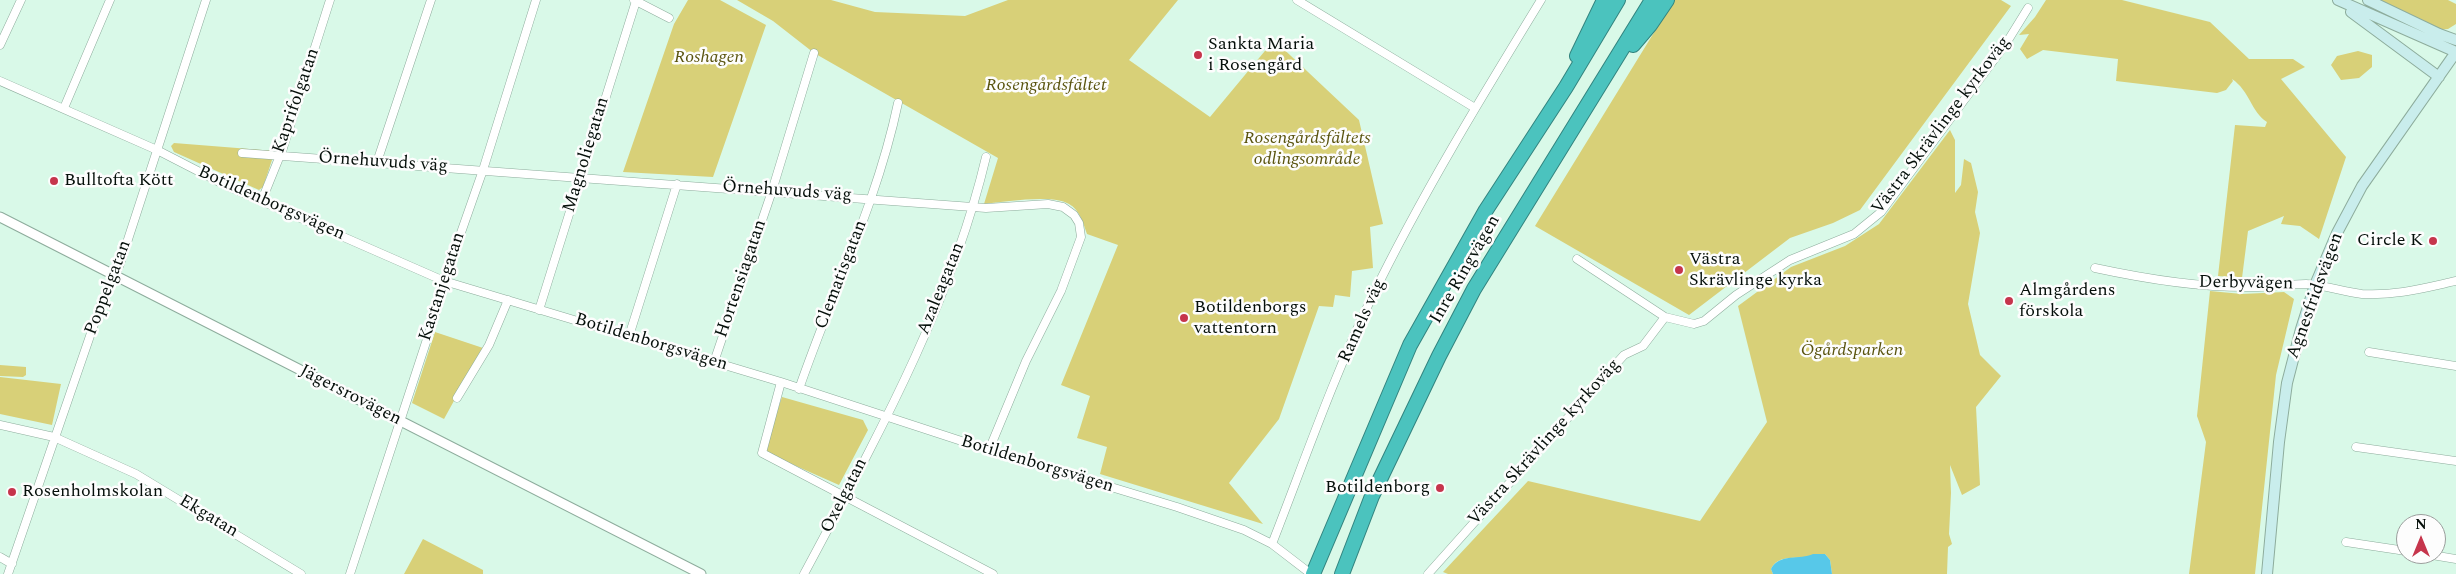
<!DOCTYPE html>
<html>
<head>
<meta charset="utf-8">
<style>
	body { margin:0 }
	#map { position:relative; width:2456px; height:574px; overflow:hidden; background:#d9f9e8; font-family:Spectral,serif }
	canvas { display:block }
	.north { position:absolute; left:2396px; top:514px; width:50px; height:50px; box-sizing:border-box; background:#fdfdfd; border:1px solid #9a9e9c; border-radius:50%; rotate:0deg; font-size:14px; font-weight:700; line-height:20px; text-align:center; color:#050f0a }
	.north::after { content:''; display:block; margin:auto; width:18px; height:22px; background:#c6354c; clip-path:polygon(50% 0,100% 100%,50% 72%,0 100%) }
</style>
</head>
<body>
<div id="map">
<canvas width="2456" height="574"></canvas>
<div class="north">N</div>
</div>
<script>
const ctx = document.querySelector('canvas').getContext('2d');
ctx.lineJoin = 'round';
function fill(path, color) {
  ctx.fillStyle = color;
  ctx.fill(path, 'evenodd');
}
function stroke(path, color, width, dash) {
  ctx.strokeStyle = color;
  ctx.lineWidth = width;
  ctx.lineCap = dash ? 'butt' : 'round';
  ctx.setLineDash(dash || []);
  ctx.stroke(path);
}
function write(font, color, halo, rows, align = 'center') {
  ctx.font = font + ' Spectral,serif';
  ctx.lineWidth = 5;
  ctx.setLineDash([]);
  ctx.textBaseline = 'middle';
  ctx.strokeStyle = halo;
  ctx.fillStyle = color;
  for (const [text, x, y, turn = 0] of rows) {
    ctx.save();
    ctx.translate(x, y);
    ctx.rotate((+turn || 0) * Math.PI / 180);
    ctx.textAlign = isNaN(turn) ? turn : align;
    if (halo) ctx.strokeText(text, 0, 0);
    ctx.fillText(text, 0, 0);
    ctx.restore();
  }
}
fill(new Path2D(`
	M688 0H720L766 25 713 177 623 172 674 24Z
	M737 0H831L875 12 965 16 1008 0H1178L1129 60 1210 117 1274 40 1359 120 1383 224 1370 227 1373 268 1352 271 1350 297 1335 295 1333 307 1319 306 1279 419 1229 483 1263 524 1100 474 1107 447 1077 438 1090 396 1061 385 1118 245 1087 234C1083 223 1080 210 1069 204 1051 194 1006 202 984 204L998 158 814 53 773 21Z
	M1674 0H2001L2011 6 1860 210 1833 223 1790 238 1689 315 1535 226Z
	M2046 0H2122L2210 22 2249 59H2293L2305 67 2281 79 2346 157 2319 239 2300 226 2281 224 2284 216 2248 231 2242 278 2218 276 2235 125 2265 127 2267 122C2251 112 2250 91 2232 79L2233 81 2226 90 2217 93 2116 81 2118 59 2043 50 2027 59 2020 49 2029 34 2019 35 2035 17Z
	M2374 0H2448L2456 4V24L2448 29 2437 30Z
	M2358 51 2372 55V67L2359 78 2341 80 2331 65 2337 56Z
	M1950 130 1955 140V193L1961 185 1964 159 1971 163 1978 192 1975 212 1980 233 1968 304 1980 355 2001 376 1976 407 1980 485 1962 495 1950 465 1951 493 1949 534 1952 544 1948 547 1947 574H1832L1830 560 1825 554C1816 554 1813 556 1805 557 1792 559 1778 555 1771 569L1773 574H1448L1443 572 1528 481 1700 521 1767 422 1738 306 1791 267 1845 246 1879 224Z
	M174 143 275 151 263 187 259 190 174 152 171 146Z
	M2210 291 2242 294 2284 292 2294 299 2276 375 2255 574H2189L2206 442 2197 416Z
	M435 332 483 348 444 419 412 403Z
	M0 365 26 367V375L23 377 0 376Z
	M0 377 61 384 52 425 0 414Z
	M782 397 863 420 868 430 839 485 769 454 765 447Z
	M423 539 483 570V574H404Z`), '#d8d078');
fill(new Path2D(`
	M1813 554H1825L1830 560 1832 574H1773L1771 569C1779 553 1800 560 1813 554Z`), '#57c8e9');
const minor = new Path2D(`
	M634 0 669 18
	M1297 0 1475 108
	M0 45 21 0
	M0 81 157 150 227 186 444 281 781 382 989 450 1177 507 1244 530 1272 544 1311 574
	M64 108 110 0
	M242 153 986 208 1048 204 1063 207 1074 215 1079 223 1081 237 1061 291 1026 361 989 450
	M377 162 431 0
	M262 200 283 148 330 0
	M1577 259 1665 317 1694 324 1704 321 1736 295 1790 260 1854 234 1881 212 2007 42 2028 8
	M2095 268C2146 279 2200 288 2253 287 2271 287 2288 284 2306 284 2325 285 2343 292 2362 294 2395 296 2424 288 2456 281
	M539 310 636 1
	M629 336 677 184
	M2369 352 2456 366
	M714 362 772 191 814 53
	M781 382 762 453 993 574
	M799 389C832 293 877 203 898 103
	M457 398 489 345 508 300
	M0 425 54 437 136 474 301 574
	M2356 447 2456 461
	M2346 542 2406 551
	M1272 544C1304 462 1333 378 1371 299 1421 196 1481 98 1541 0
	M2426 554 2456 559
	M0 557 12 564
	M8 574 101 304 120 264 206 0
	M350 574 431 327 444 281 483 170 536 0
	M804 574C875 441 951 305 986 157
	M1428 574 1624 355 1643 346 1665 317`);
const tertiary = new Path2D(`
	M0 217 701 574`);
const secondary = new Path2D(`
	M2338 0 2456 52
	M2368 0 2439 34 2456 40
	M2351 12 2439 77
	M2267 574 2279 442 2287 383 2301 329 2315 285 2337 233 2362 186 2456 52`);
const motorway = new Path2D(`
	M1633 45 1650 25 1667 0
	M1577 56 1604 0
	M1313 574 1410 345 1486 210 1566 87 1618 0
	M1342 574 1372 496 1439 356 1474 289 1652 0`);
stroke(minor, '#8dac9c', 9);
stroke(tertiary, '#8dac9c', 11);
stroke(secondary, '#8dac9c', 12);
stroke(motorway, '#32847f', 16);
stroke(minor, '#fff', 8);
stroke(tertiary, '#fff', 9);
stroke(secondary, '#c9edec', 10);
stroke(motorway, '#4bc3be', 14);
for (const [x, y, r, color] of [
	[1198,55,5,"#c6354c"],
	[54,181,5,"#c6354c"],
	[2433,241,5,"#c6354c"],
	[1679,270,5,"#c6354c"],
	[2009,301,5,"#c6354c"],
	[1184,318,5,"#c6354c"],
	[1440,488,5,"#c6354c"],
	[12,492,5,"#c6354c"]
]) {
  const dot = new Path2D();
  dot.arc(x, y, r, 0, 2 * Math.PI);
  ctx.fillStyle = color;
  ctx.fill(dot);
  stroke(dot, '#fdfdfd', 2);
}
write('18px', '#050f0a', '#fdfdfd', [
	["Sankta Maria",1208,45],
	["i Rosengård",1208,66],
	["Bulltofta Kött",64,181],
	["Circle K",2423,241,"right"],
	["Västra",1689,260],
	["Skrävlinge kyrka",1689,281],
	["Almgårdens",2019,291],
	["förskola",2019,312],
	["Botildenborgs",1194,308],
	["vattentorn",1194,329],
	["Botildenborg",1430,488,"right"],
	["Rosenholmskolan",22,492]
], 'left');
write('italic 18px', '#5a540f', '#fdfdfd', [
	["Roshagen",709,58],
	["Rosengårdsfältet",1046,86],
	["Rosengårdsfältets",1307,139],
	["odlingsområde",1307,160],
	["Ögårdsparken",1852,351]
]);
write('18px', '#050f0a', '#fdfdfd', [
	["Kaprifolgatan",297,101,-71],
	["Västra Skrävlinge kyrkoväg",1942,126,-53],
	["Magnoliegatan",587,155,-73],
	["Örnehuvuds väg",383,163,4],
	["Örnehuvuds väg",787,192,4],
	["Botildenborgsvägen",271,204,24],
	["Inre Ringvägen",1466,270,-60],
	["Clematisgatan",842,275,-69],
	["Hortensiagatan",742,279,-71],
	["Derbyvägen",2246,284,1],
	["Kastanjegatan",443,287,-72],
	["Poppelgatan",109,288,-69],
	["Azaleagatan",942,289,-68],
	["Agnesfridsvägen",2316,296,-70],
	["Ramels väg",1363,321,-66],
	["Botildenborgsvägen",651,343,17],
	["Jägersrovägen",350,396,27],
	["Västra Skrävlinge kyrkoväg",1545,443,-48],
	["Botildenborgsvägen",1037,465,17],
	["Oxelgatan",845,496,-63],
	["Ekgatan",208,517,31]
]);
</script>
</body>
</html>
